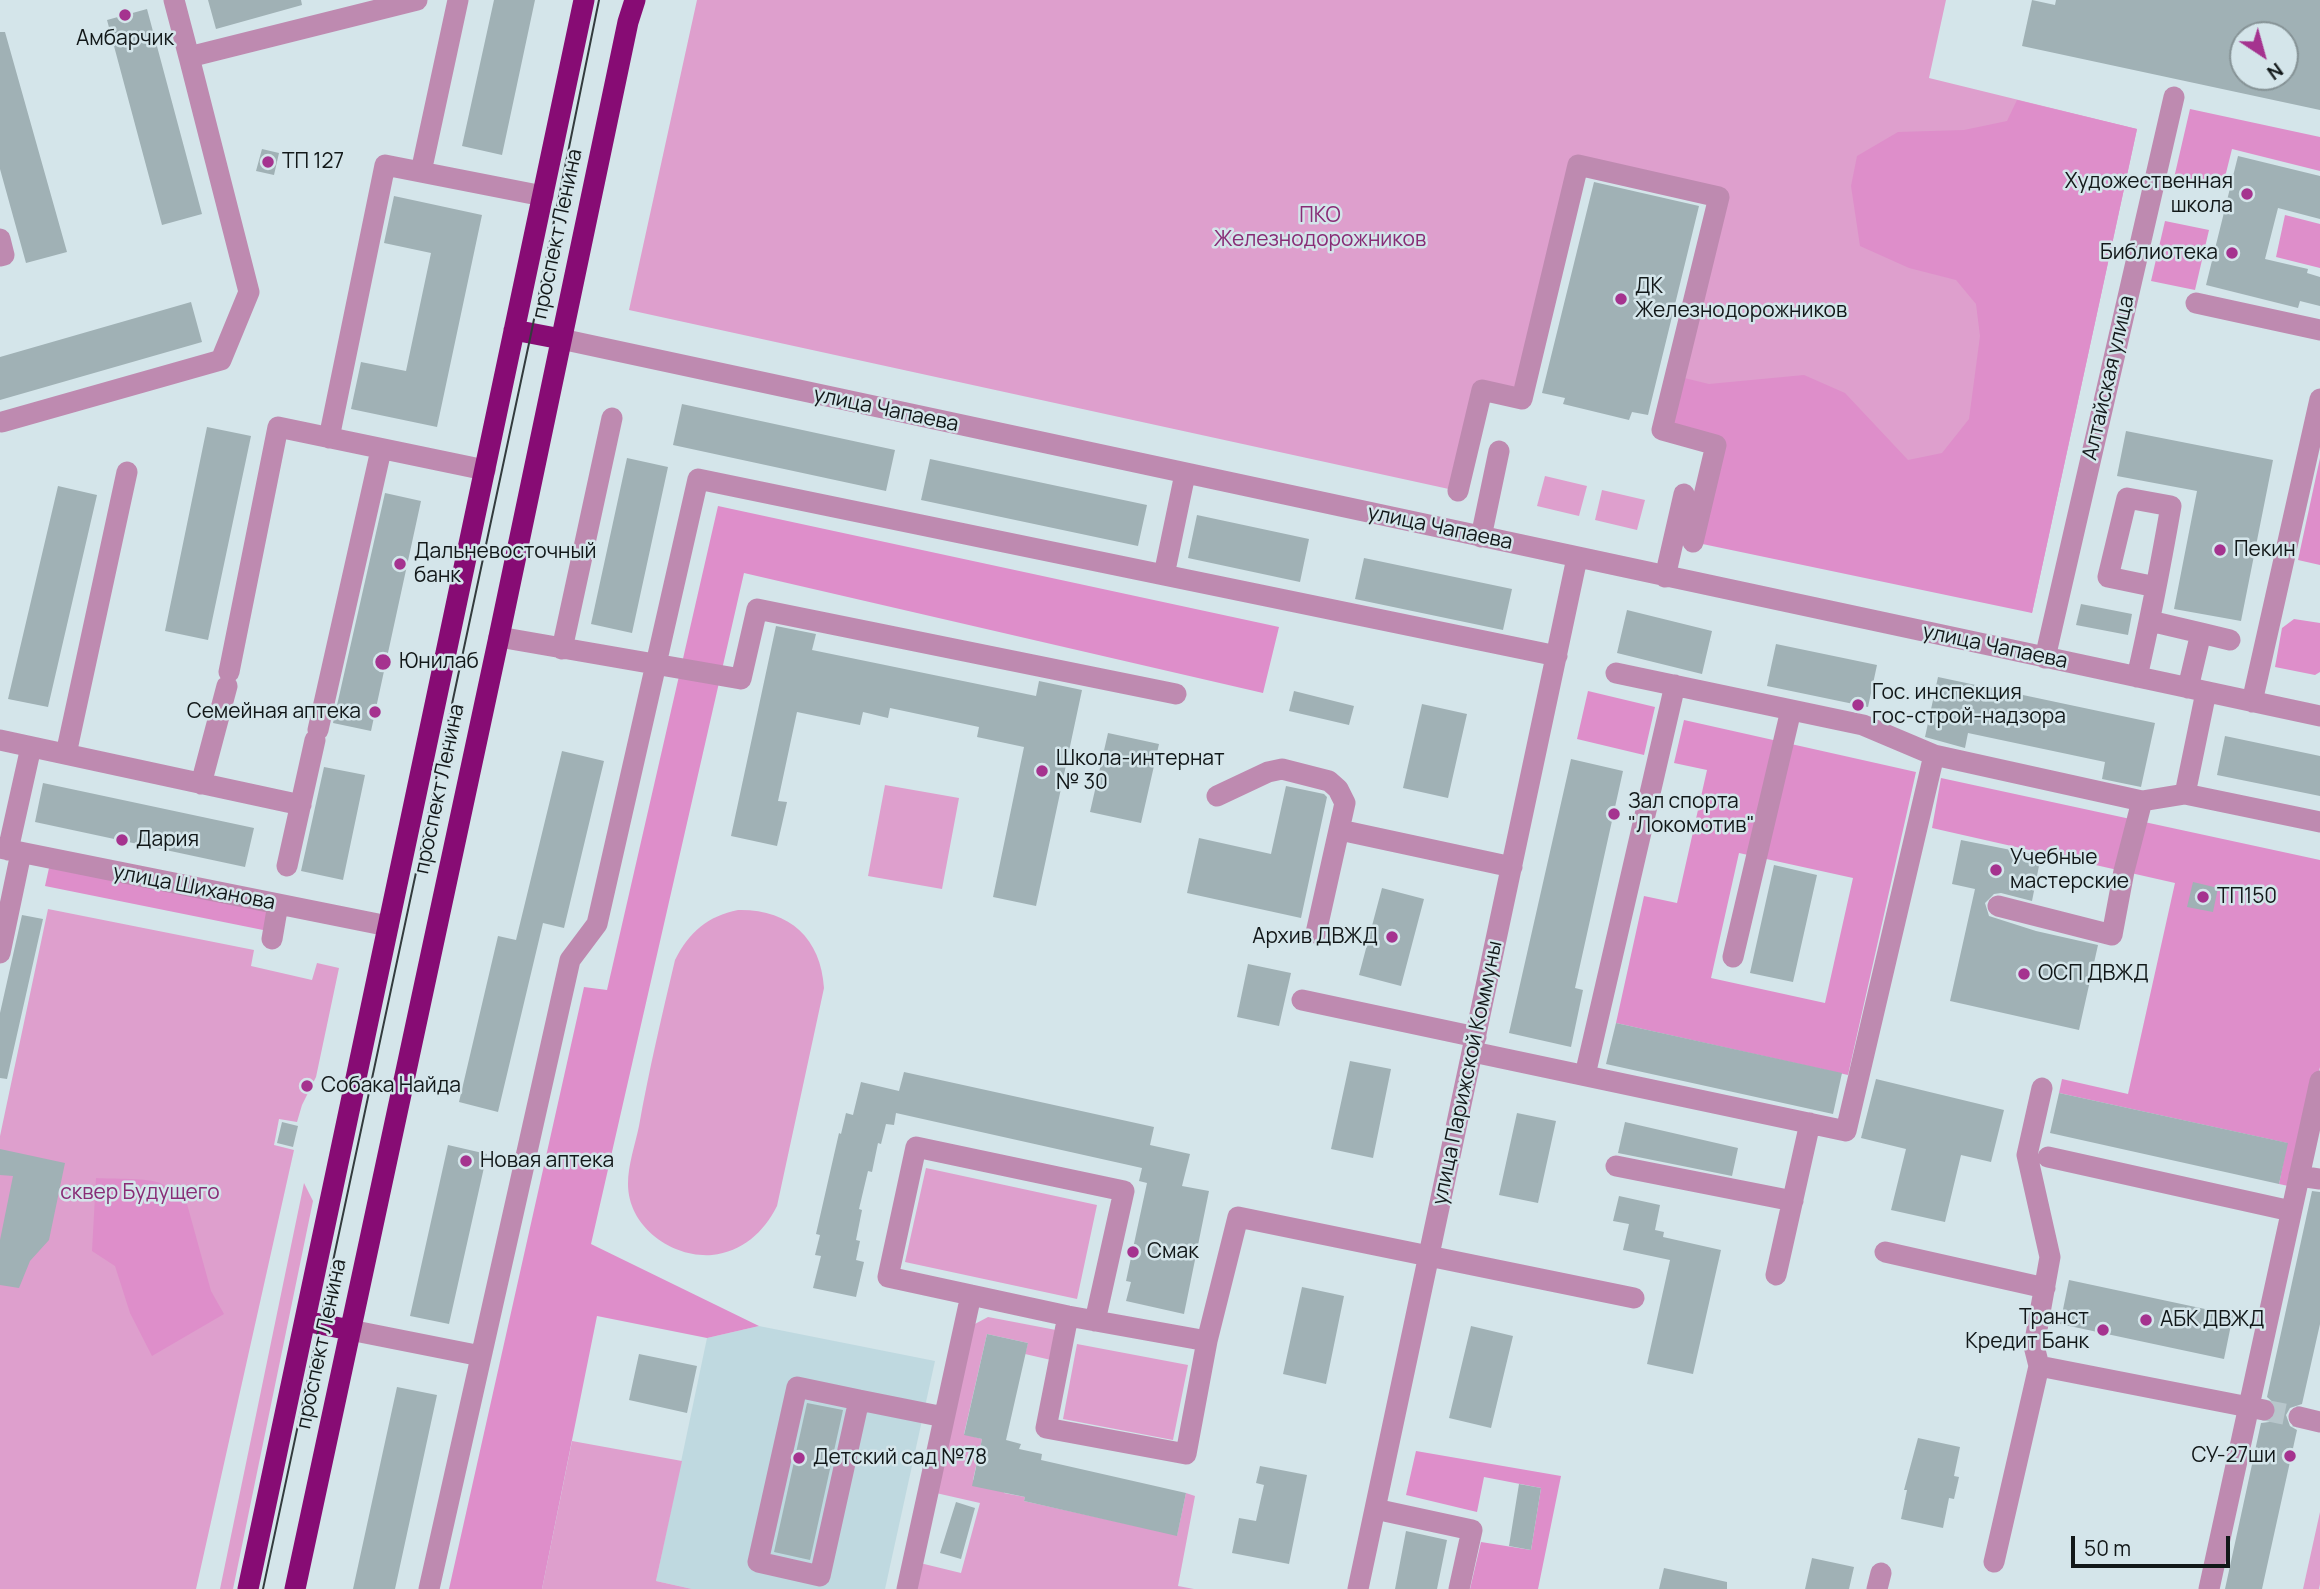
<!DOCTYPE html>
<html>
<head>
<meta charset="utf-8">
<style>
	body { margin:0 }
	#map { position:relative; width:2320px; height:1589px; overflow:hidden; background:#d4e5ea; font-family:Manrope,sans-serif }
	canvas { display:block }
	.north { position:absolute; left:2229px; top:21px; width:70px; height:70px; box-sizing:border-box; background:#d4e5ea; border:2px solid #869396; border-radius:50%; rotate:144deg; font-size:19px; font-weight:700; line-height:28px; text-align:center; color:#121819 }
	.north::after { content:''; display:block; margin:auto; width:24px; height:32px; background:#a5338f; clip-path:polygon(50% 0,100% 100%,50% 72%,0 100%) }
	.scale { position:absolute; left:2071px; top:1536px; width:159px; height:32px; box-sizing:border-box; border:4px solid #121819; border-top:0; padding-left:9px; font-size:21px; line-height:24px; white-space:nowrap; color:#121819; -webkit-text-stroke:5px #d4e5ea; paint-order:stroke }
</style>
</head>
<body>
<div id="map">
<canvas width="2320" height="1589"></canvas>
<div class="north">N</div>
<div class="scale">50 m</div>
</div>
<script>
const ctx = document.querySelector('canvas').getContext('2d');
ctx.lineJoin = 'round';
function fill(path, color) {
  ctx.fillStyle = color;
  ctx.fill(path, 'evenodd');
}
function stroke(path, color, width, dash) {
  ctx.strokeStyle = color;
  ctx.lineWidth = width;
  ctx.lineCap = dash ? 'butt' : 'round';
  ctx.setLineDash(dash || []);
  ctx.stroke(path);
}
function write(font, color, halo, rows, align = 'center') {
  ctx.font = font + ' Manrope,sans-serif';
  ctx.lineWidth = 5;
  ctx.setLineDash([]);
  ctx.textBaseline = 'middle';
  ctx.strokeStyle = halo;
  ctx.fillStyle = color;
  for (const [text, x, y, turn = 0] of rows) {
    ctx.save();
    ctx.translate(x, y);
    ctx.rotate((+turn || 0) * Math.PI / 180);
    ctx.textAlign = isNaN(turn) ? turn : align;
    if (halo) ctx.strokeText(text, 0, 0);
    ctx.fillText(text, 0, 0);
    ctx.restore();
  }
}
fill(new Path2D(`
	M759 1326 935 1361 885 1589H692L656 1581 707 1338Z`), '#bfd9e0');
fill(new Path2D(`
	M697 0H1946L1929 78 2137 129 2032 613 1716 446 1662 430 1719 197 1578 165 1522 399 1482 390 1458 491 629 310Z
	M1545 476 1587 486 1579 516 1537 506Z
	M1602 490 1645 500 1637 530 1595 520Z
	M885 785 959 798 942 889 868 876Z
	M48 909 254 950 251 966 312 980 317 963 339 968 316 1077 302 1105 297 1122 279 1119 274 1145 294 1150 196 1589H0V1136Z
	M738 910C789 909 821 938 824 988L777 1206C764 1232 742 1252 712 1255 672 1258 628 1227 628 1184 628 1165 635 1145 639 1126 649 1070 662 1015 675 960 689 932 708 916 738 910Z
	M926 1168 1097 1205 1077 1299 905 1262Z
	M304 1183 313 1201 233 1589H220Z
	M988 1317 1056 1330 1051 1360 1025 1354 1028 1343 987 1334 964 1434 982 1439 973 1480 1005 1487 1004 1493 1025 1497 1024 1501 1177 1535 1186 1493 1195 1496 1178 1586 1194 1589H914L920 1563 961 1573 980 1503 936 1493 973 1325Z
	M1077 1344 1188 1365 1173 1440 1063 1419Z
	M572 1441 682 1461 656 1581 692 1589H542Z
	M2320 1512V1584L2319 1589H2303Z`), '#de9fcd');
fill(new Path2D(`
	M2017 100 2137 129 2032 613 1693 542 1716 446 1662 430 1676 376 1709 384 1804 375 1845 393 1908 460 1942 453 1969 419 1980 336 1976 304 1956 280 1909 268 1860 246 1851 186 1857 156 1898 132 1964 130 2007 121Z
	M2190 109 2320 137V171L2232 149 2222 189 2174 178Z
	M2285 215 2320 224V268L2276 257Z
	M2165 221 2209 230 2195 290 2151 281Z
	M2320 458V565L2298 560Z
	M718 506 1279 627 1263 693 744 573 591 1244 759 1326 707 1338 597 1316 542 1589H449L584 987 607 990Z
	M2294 619 2320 623V672L2315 675 2275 667 2282 628Z
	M1588 691 1655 707 1644 755 1577 739Z
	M1684 720 1916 772 1848 1075 1616 1023 1644 896 1677 903 1707 770 1674 763ZM1739 853 1853 878 1825 1003 1711 978Z
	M1941 778 2320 860V1067L2293 1187 2279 1184 2287 1143 2059 1093 2062 1079 2128 1094 2175 883 1932 828Z
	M49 868 271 911 268 931 45 886Z
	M96 1178C111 1179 149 1178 160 1183 171 1188 176 1197 187 1204L211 1291 224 1314 152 1356 130 1313 115 1266 92 1251Z
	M1416 1451 1561 1476 1538 1589H1470L1481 1542 1531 1550 1541 1488 1484 1477 1477 1512 1406 1495Z`), '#de8eca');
fill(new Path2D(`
	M208 0H301L302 5 216 29Z
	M494 0H535L502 155 462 146Z
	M2032 0 2055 5 2056 0H2320V110L2022 46ZM2243 35H2285V77H2243Z
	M147 9 202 214 162 225 107 20Z
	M0 32H5L67 252 26 263 0 169Z
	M262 149 279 153 274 175 256 171Z
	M2238 156 2320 176V219L2278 208 2265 259 2308 269 2307 273 2320 277V306L2300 301 2298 308 2206 285Z
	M1594 182 1699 206 1648 415 1632 412 1629 420 1563 404 1565 398 1542 393Z
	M394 196 482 215 437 427 351 409 361 362 406 371 431 253 384 243Z
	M191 302 202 342 0 400V357Z
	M682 404 895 450 886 491 673 445Z
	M207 427 251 436 208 640 165 631Z
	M2126 431 2273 460 2241 621 2174 609 2197 491 2117 476Z
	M627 458 668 467 632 633 591 624Z
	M930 459 1147 505 1138 546 921 500Z
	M58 486 97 495 48 707 8 699Z
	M385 493 421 501 371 731 333 723Z
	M1197 515 1309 539 1300 582 1188 558Z
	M1364 558 1512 589 1503 630 1355 599Z
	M2081 604 2132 614 2128 635 2076 625Z
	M1627 610 1712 631 1702 674 1617 653Z
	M776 626 816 634 812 650 1036 696 1039 681 1082 690 1036 906 993 897 1024 747 977 737 979 727 890 708 888 718 863 712 860 725 797 712 778 801 787 802 777 846 731 836Z
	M1776 644 1877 665 1868 707 1767 686Z
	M1938 677 2155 723 2141 787 2102 779 2105 762 1968 733 1965 748 1925 737Z
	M1294 691 1354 706 1349 725 1289 711Z
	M1422 704 1467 714 1448 798 1403 788Z
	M1108 733 1159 744 1141 823 1090 812Z
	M2225 736 2320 756V796L2217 775Z
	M562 751 604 761 564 928 543 923 498 1112 459 1102 498 936 516 940Z
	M1571 759 1623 771 1575 988 1583 990 1571 1047 1509 1033Z
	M324 767 365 775 343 880 301 871Z
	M43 783 254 828 245 867 35 822Z
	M1286 786 1324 794 1327 797 1301 918 1187 893 1199 838 1271 854Z
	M1961 840 2041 856 2032 901 2001 893 1994 894 1985 903 1989 916 2036 931 2098 945 2079 1030 1950 1001 1975 889 1952 884Z
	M1774 865 1817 875 1793 982 1750 973Z
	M2193 882 2218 888 2213 912 2187 907Z
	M1382 888 1424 899 1401 986 1359 975Z
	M22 915 43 919 7 1079 0 1078V1013Z
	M1248 964 1291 973 1279 1026 1237 1017Z
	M1616 1023 1842 1073 1833 1114 1606 1064Z
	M1350 1061 1391 1069 1373 1158 1331 1149Z
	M904 1072 1154 1127 1150 1145 1190 1154 1182 1186 1209 1191 1184 1314 1126 1301 1131 1282 1126 1281 1147 1183 1139 1181 1142 1168 896 1113 894 1125 886 1124 881 1144 878 1143 872 1172 868 1171 859 1209 862 1210 856 1240 860 1241 856 1260 864 1262 856 1297 813 1288 821 1256 815 1255 820 1235 816 1234 839 1133 841 1134 846 1113 853 1115 861 1082 899 1091Z
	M1876 1079 2004 1110 1991 1162 1961 1155 1945 1222 1891 1210 1906 1149 1861 1138Z
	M2059 1093 2288 1143 2279 1184 2050 1133Z
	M1517 1113 1556 1121 1538 1203 1499 1195Z
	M282 1122 298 1126 293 1147 277 1143Z
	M1625 1122 1738 1148 1732 1176 1618 1153Z
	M448 1145 487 1154 449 1324 410 1316Z
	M0 1149 65 1163 49 1240 30 1261 19 1288 0 1285V1240L13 1176 0 1175Z
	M2312 1191 2320 1192V1324L2302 1404 2290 1408 2286 1415 2290 1426 2297 1430 2262 1589H2225L2261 1423 2269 1422 2277 1413 2276 1405 2267 1397Z
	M1619 1196 1660 1205 1655 1230 1664 1232 1663 1237 1721 1250 1693 1374 1647 1364 1670 1260 1623 1250 1629 1224 1613 1221Z
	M2069 1280 2233 1315 2224 1359 2060 1324Z
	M1302 1287 1344 1296 1326 1384 1283 1374Z
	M1471 1326 1513 1336 1491 1428 1449 1418Z
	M987 1334 1028 1343 1006 1440 1021 1444 1019 1449 1042 1454 1041 1460 1186 1493 1177 1536 1024 1501 1025 1497 972 1486 982 1439 964 1435Z
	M639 1354 697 1366 687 1413 629 1400Z
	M397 1387 437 1395 395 1589H353Z
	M807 1403 843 1410 810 1560 774 1552Z
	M1918 1438 1960 1447 1954 1476 1959 1477 1954 1499 1949 1498 1943 1528 1901 1519 1907 1490H1904Z
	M1260 1466 1307 1475 1289 1564 1232 1553 1239 1518 1256 1521 1264 1485 1256 1483Z
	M1519 1484 1541 1488 1531 1550 1509 1546Z
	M956 1502 975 1508 961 1559 940 1553Z
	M1406 1531 1447 1540 1437 1589H1395Z
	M1812 1558 1854 1567 1849 1589H1805Z
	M1664 1568 1727 1582V1589H1659Z`), '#a0b1b5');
stroke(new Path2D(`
	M2264 1410 2299 1417`), '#b7c6cb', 21, [21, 10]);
stroke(new Path2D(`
	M174 0 189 57
	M421 172 458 0
	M0 239 4 255 0 256
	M2196 303 2320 330
	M561 339 2320 716
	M2 422 221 360 249 292 189 57 417 0
	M329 438 385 165 543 196
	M1458 491 1482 390 1522 399 1578 165 1719 197 1662 430 1716 445 1693 542
	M1481 537 1499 451
	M1164 575 1185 474
	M1665 577 1684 494
	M2150 621 2201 633
	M499 637 741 679 757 609 1176 694
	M562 649 612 418
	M2045 658 2174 97
	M229 672 278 427 485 470
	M1616 673 1863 725 1934 755 2142 801 2185 794 2320 822
	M2137 677C2150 621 2161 563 2171 506L2127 498 2108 577 2156 587
	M2188 688 2201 633 2230 640
	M2252 702 2320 399
	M318 730 381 450
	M0 740 301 805
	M66 754 127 472
	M201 784 227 686
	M2185 794 2206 692
	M1217 796 1268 772 1282 769 1329 781 1338 789 1345 803 1316 933
	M1340 830 1512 867
	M0 848 388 926
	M8 850 31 747
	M287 866 315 740
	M1998 906 2112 935 2124 871 2142 801
	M272 939 278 904
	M0 953 21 853
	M1733 957 1791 710
	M1302 1000 1476 1037
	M1473 1052 1846 1131 1934 755
	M1585 1075 1675 685
	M2048 1157 2291 1211
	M1616 1166 1793 1201
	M2299 1176 2320 1179
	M1885 1252 2045 1288
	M1776 1275 1810 1123
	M971 1295 888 1277 916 1147 1124 1191 1095 1321
	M1068 1316 1046 1428 1186 1454 1207 1341
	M350 1330 481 1356
	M2039 1366 2034 1346 2050 1257 2027 1155 2042 1088
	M797 1387 859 1400 820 1576 758 1562Z
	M859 1400 944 1417
	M2299 1417 2320 1422
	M1375 1509 1472 1530 1459 1589
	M1994 1562 2039 1366 2264 1410
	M429 1589 570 960 597 924 698 479 1557 656
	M907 1589 971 1295 1068 1316 1207 1341 1238 1217 1634 1298
	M1358 1589 1577 558
	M1877 1589 1881 1573
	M2209 1589 2320 1081`), '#be8ab0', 21);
stroke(new Path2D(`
	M514 330 561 339
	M305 1321 350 1330
	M248 1589 584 0
	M295 1589 499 637 628 22 635 0`), '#870c74', 21);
stroke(new Path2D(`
	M263 1589 531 334 599 0`), '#333b3d', 2);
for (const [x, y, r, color] of [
	[125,15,7,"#a5338f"],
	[268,162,7,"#a5338f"],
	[2247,194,7,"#a5338f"],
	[2232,253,7,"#a5338f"],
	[1621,299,7,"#a5338f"],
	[2220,550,7,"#a5338f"],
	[400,564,7,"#a5338f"],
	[383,662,9,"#a5338f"],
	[1858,705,7,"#a5338f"],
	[375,712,7,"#a5338f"],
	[1042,771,7,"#a5338f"],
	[1614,814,7,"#a5338f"],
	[122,840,7,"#a5338f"],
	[1996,870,7,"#a5338f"],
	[2203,897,7,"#a5338f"],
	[1392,937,7,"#a5338f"],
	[2024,974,7,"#a5338f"],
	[307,1086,7,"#a5338f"],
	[466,1161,7,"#a5338f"],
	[1133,1252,7,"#a5338f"],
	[2146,1320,7,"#a5338f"],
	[2103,1330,7,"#a5338f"],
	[2290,1456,7,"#a5338f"],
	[799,1458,7,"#a5338f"]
]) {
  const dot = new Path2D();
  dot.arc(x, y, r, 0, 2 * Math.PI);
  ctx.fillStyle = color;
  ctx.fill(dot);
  stroke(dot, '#d4e5ea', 2.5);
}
write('21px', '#121819', '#d4e5ea', [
	["Амбарчик",125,39,"center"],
	["ТП 127",282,162],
	["Художественная",2233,182,"right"],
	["школа",2233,206,"right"],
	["Библиотека",2218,253,"right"],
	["ДК",1635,287],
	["Железнодорожников",1635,311],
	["Пекин",2234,550],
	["Дальневосточный",414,552],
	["банк",414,576],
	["Юнилаб",399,662],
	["Гос. инспекция",1872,693],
	["гос-строй-надзора",1872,717],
	["Семейная аптека",361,712,"right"],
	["Школа-интернат",1056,759],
	["№ 30",1056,783],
	["Зал спорта",1628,802],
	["\"Локомотив\"",1628,826],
	["Дария",136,840],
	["Учебные",2010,858],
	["мастерские",2010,882],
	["ТП150",2217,897],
	["Архив ДВЖД",1378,937,"right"],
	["ОСП ДВЖД",2038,974],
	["Собака Найда",321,1086],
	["Новая аптека",480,1161],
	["Смак",1147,1252],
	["Транст",2089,1318,"right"],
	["Кредит Банк",2089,1342,"right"],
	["АБК ДВЖД",2160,1320],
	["СУ-27ши",2276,1456,"right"],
	["Детский сад №78",813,1458]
], 'left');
write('21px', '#882c76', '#d4e5ea', [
	["ПКО",1320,216],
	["Железнодорожников",1320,240],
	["сквер Будущего",140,1193]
]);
write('21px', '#121819', '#d4e5ea', [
	["проспект Ленина",558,234,-78],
	["Алтайская улица",2109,378,-77],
	["улица Чапаева",886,410,12],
	["улица Чапаева",1440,528,12],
	["улица Чапаева",1995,647,12],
	["проспект Ленина",440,789,-78],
	["улица Шиханова",194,888,11],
	["улица Парижской Коммуны",1468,1073,-78],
	["проспект Ленина",322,1344,-78]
]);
</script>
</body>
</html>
